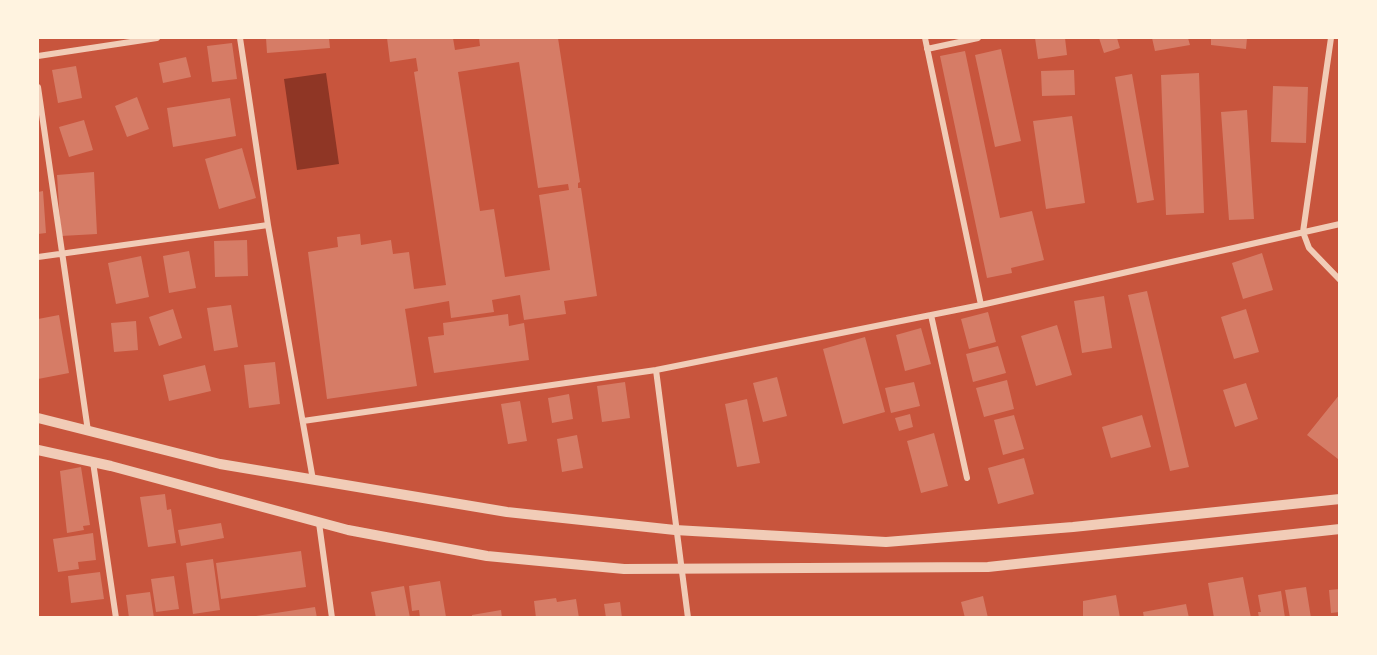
<!DOCTYPE html>
<html>
<head>
<meta charset="utf-8">
<style>
	body { margin:0 }
	#map { position:relative; width:1377px; height:655px; overflow:hidden; background:#c8553d; font-family:"Open Sans",sans-serif }
	canvas { display:block }
	.frame { position:absolute; inset:0; border:39px solid #fff3e0; pointer-events:none }
</style>
</head>
<body>
<div id="map">
<canvas width="1377" height="655"></canvas>
<div class="frame"></div>
</div>
<script>
const ctx = document.querySelector('canvas').getContext('2d');
ctx.lineJoin = 'round';
function fill(path, color) {
  ctx.fillStyle = color;
  ctx.fill(path, 'evenodd');
}
function stroke(path, color, width, dash) {
  ctx.strokeStyle = color;
  ctx.lineWidth = width;
  ctx.lineCap = dash ? 'butt' : 'round';
  ctx.setLineDash(dash || []);
  ctx.stroke(path);
}
fill(new Path2D(`
	M326 73 339 164 297 170 284 79Z`), '#8f3625');
fill(new Path2D(`
	M266 38H329L330 48 267 53Z
	M387 38H453L455 50 480 46 479 38H558L580 182 578 183V188H581L597 296 564 301 566 314 524 320 520 295 492 300 494 312 451 318 449 301 405 309 417 386 327 399 308 252 338 247 337 237 360 234 361 245 391 240 393 254 409 252 414 289 446 285 414 72 418 71 416 58 390 62ZM519 62 538 188 568 184 569 190 539 195 550 270 505 277 494 209 480 211 458 72Z
	M1035 38H1065L1067 55 1038 59Z
	M1099 38H1117L1120 48 1104 53Z
	M1152 38H1188L1190 45 1155 51Z
	M1211 38H1247L1246 49 1211 45Z
	M232 43 237 79 212 82 207 46Z
	M1001 49 1021 141 995 147 975 55Z
	M965 51 1000 218 1032 211 1044 260 1011 268 1012 273 987 278 940 56Z
	M186 57 191 77 163 83 159 63Z
	M76 66 82 98 58 103 52 70Z
	M1074 70 1075 95 1042 96 1041 71Z
	M1199 73 1204 213 1166 215 1161 75Z
	M1132 74 1154 200 1137 203 1115 77Z
	M1273 86 1308 87 1306 143 1271 142Z
	M137 97 149 129 127 137 115 106Z
	M230 98 236 136 173 147 167 108Z
	M1247 110 1254 219 1229 220 1221 112Z
	M1072 116 1085 203 1046 209 1033 121Z
	M84 120 93 150 69 157 59 127Z
	M242 148 256 198 219 209 205 159Z
	M94 172 97 234 61 236 57 175Z
	M43 191 46 233 38 234V192Z
	M247 240 248 276 215 277 214 241Z
	M189 251 196 288 169 293 163 256Z
	M1262 253 1273 290 1243 299 1232 263Z
	M141 256 149 297 116 304 108 263Z
	M1147 291 1189 467 1170 471 1128 295Z
	M1104 296 1112 348 1082 353 1074 301Z
	M231 305 238 347 214 351 207 308Z
	M173 309 182 338 159 346 149 317Z
	M1246 309 1259 352 1234 359 1221 317Z
	M988 312 996 342 969 349 961 319Z
	M508 314 509 326 524 323 529 360 434 373 428 337 444 335 443 323Z
	M59 315 69 373 38 379V319Z
	M136 321 138 350 114 352 111 323Z
	M1057 325 1072 375 1036 386 1021 336Z
	M921 328 931 364 905 371 896 335Z
	M865 337 885 412 843 424 823 349Z
	M998 346 1006 373 973 382 966 354Z
	M275 362 280 404 249 408 244 365Z
	M205 365 211 391 169 401 163 375Z
	M777 377 787 416 763 422 753 383Z
	M1007 380 1014 409 984 417 976 388Z
	M625 382 630 418 602 422 597 386Z
	M914 382 920 406 891 413 885 388Z
	M1246 383 1258 419 1235 427 1223 390Z
	M569 394 573 419 552 423 548 398Z
	M1340 394V457L1338 459 1307 435Z
	M747 399 760 463 737 467 725 404Z
	M520 401 527 441 508 444 501 404Z
	M910 414 913 427 899 431 895 418Z
	M1014 415 1024 449 1003 455 994 420Z
	M1142 415 1151 447 1111 458 1102 427Z
	M934 433 948 486 921 493 907 441Z
	M577 435 583 468 562 472 557 439Z
	M1024 458 1034 494 998 504 988 468Z
	M81 467 90 525 83 526 84 530 67 533 60 471Z
	M165 494 167 510 171 509 176 543 148 547 140 497Z
	M221 523 224 538 181 546 178 530Z
	M93 533 96 560 78 562 79 569 58 572 53 539Z
	M301 551 306 587 221 599 216 563Z
	M213 559 220 610 193 614 186 563Z
	M100 572 104 599 71 603 68 576Z
	M174 576 179 609 156 612 151 579Z
	M1243 577 1251 618H1214L1208 583Z
	M440 581 446 617 420 618 419 610 412 611 409 586Z
	M404 586 410 618H376L371 592Z
	M1306 587 1311 618H1290L1285 590Z
	M1340 589V612L1331 613 1329 590Z
	M1281 591 1285 618H1259L1258 612H1261L1258 595Z
	M150 592 154 618H129L126 595Z
	M1116 595 1120 618H1083V601Z
	M983 596 988 618H965L961 602Z
	M556 598 557 602 576 599 579 618H536L534 601Z
	M620 602 622 618H606L604 604Z
	M1186 604 1189 618H1144L1143 612Z
	M315 607 317 618H256V616Z
	M501 610 502 618H472V615Z`), '#d67c66');
stroke(new Path2D(`
	M240 38 268 225 313 480
	M925 38 981 305
	M1331 38 1303 232 1309 248 1340 280
	M927 49 978 38
	M38 56 157 38
	M38 87 88 431
	M38 257 268 225
	M931 315 967 478
	M656 370 688 618
	M303 421 656 370 981 305 1340 224
	M93 462 116 618
	M319 523 332 618`), '#f1ccb7', 6);
stroke(new Path2D(`
	M38 418 220 464 507 512 675 530 886 542 1073 527 1340 499
	M38 450 111 466 348 530 487 556 624 569 988 567 1340 529`), '#f1ccb7', 10);
</script>
</body>
</html>
